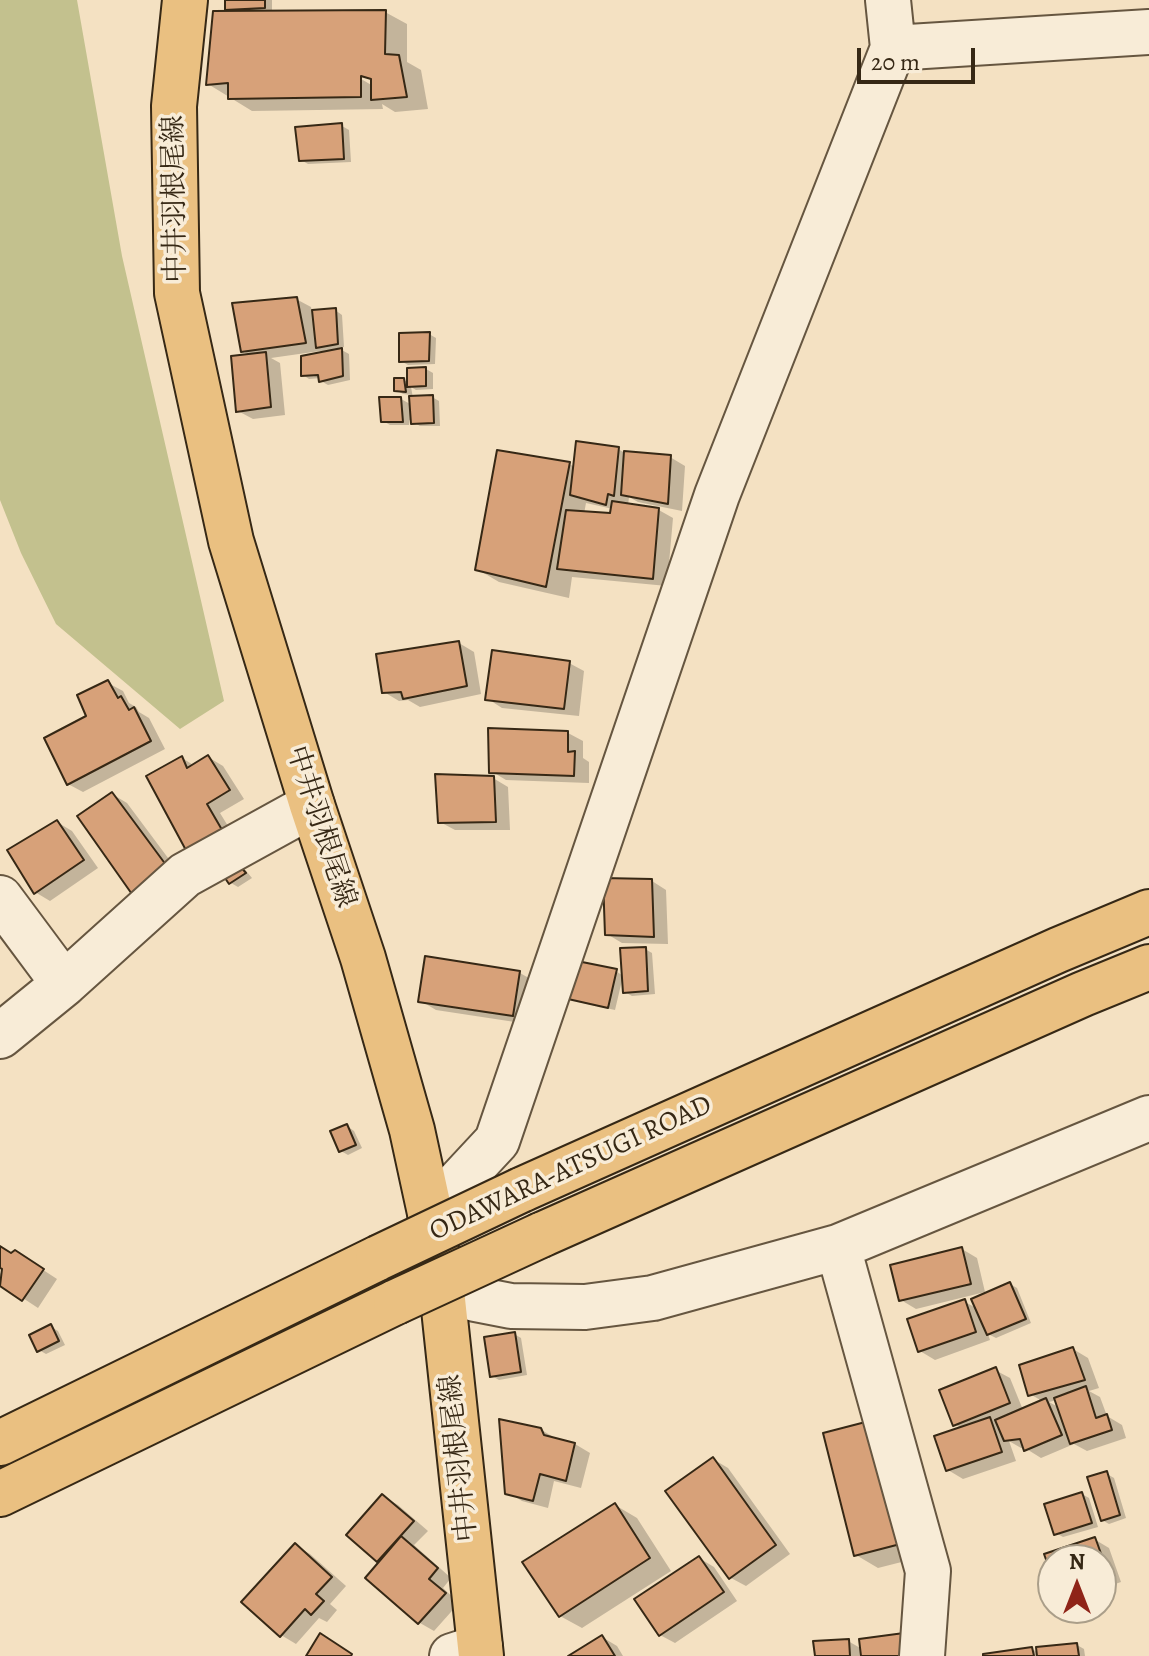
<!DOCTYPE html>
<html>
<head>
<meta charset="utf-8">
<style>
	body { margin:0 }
	#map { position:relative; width:1149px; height:1656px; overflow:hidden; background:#f4e1c2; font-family:Alegreya,serif }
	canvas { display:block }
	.north { position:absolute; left:1037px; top:1544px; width:80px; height:80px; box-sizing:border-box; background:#f8ecd7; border:2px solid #aa9e89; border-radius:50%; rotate:0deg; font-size:22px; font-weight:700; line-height:32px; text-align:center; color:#362815 }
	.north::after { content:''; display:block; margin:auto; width:28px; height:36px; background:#8f2418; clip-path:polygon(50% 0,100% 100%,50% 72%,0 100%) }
	.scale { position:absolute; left:857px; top:48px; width:118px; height:36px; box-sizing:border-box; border:4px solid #362815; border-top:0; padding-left:10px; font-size:24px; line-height:28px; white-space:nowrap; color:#362815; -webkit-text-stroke:6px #f8ecd7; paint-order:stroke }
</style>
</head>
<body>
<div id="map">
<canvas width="1149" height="1656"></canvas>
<div class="north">N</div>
<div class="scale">20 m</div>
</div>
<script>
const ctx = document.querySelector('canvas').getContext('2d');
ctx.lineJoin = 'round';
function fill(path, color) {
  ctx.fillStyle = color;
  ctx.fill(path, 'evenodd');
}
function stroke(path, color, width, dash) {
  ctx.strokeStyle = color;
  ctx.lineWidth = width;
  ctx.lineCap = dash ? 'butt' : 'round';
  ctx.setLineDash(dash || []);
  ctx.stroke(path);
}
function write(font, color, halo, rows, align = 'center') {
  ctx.font = font + ' Alegreya,"Noto Serif JP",serif';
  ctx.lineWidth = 7;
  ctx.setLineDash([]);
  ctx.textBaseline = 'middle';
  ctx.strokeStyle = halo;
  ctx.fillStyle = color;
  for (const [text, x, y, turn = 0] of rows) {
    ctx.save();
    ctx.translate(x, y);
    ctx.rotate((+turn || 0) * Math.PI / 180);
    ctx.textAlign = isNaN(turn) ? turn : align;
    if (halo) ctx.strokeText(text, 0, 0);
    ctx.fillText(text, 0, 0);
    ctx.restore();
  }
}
fill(new Path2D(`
	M0 0H77L122 256 224 701 180 729 56 624 21 553 0 500Z`), '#c3c18e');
fill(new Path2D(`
	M227 0H272V13L385 12 407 24V62L421 70 428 109 395 112 382 104 383 109 252 111 208 84 235 13 227 9ZM353 70 373 81V86L351 73Z
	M342 126 349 130 351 162 308 164 301 160Z
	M296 299 311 307 312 312 335 310 342 315 344 347 338 348 349 354 350 380 328 385 321 381V378L309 379 303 375 321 354 320 351 271 358 280 363 285 415 253 419 238 411 251 356 243 351Z
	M429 334 436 338 435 364 408 365 401 361Z
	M426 369 433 373V389L416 390 411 387 413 398 432 397 439 401 440 426H420L409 420V425H390L383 421 401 399 412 405 411 395 403 394 396 390 404 380 409 383Z
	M618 449 625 453 670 457 685 466 682 511 638 502 629 497 628 506 657 509 673 518 667 586 572 577 569 598 499 582 477 569 569 464 575 467ZM586 503 613 509 611 515 584 514Z
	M459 643 474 652 481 694 420 707 408 700 399 701 384 692Z
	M569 663 584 671 579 716 502 708 488 699Z
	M108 683 123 691 129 703 136 707 139 712 149 718 165 749 83 792 68 784 88 717Z
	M568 733 583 741V758L589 762V783L506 780 491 771Z
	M208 757 223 766 244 799 220 813 239 844 204 862 182 758 195 766Z
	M493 778 508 787 510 830H455L440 822Z
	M112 794 127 803 186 882 151 905Z
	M57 822 72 831 98 868 50 901 35 892Z
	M242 866 252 878 238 887 231 883Z
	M652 881 666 890 668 944 622 943 607 934Z
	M645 949 652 953 655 994 632 996 625 992Z
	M616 971 623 976 615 1010 578 1002 571 998Z
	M520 973 534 981 528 1024 436 1010 421 1001Z
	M347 1126 354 1131 362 1148 348 1155 341 1151Z
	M0 1248 11 1255 31 1262 57 1279 38 1308 0 1283V1274L4 1268 0 1265Z
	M962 1249 977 1258 985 1292 916 1309 901 1300Z
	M1010 1284 1017 1288 1031 1323 996 1338 988 1334 990 1340 935 1360 920 1351 965 1302 978 1309Z
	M51 1327 58 1331 65 1345 46 1354 39 1350Z
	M514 1334 521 1338 527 1375 499 1380 492 1376Z
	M1073 1349 1088 1358 1099 1388 1089 1391 1100 1397 1107 1416 1122 1425 1126 1438 1087 1451 1074 1444 1041 1458 1025 1448H1021L1009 1441 1016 1461 963 1479 948 1470 962 1429 955 1424 995 1370 1010 1378 1023 1410 1042 1401 1030 1394ZM1057 1400 1060 1408 1049 1402Z
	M881 1421 933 1554 878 1568 856 1555Z
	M540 1429 555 1438 575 1444 590 1453 581 1488 554 1481 548 1508 522 1501 507 1492Z
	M713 1459 728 1468 790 1554 746 1586 731 1578Z
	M1107 1474 1114 1478 1126 1518 1109 1524 1102 1520Z
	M1082 1494 1089 1498 1098 1527 1063 1537 1056 1533Z
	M383 1496 398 1505 428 1531 414 1545 451 1578 443 1588 459 1603 434 1631 420 1623 368 1578 381 1563 349 1535Z
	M615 1505 637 1518 671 1571 582 1628 560 1616Z
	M1094 1539 1109 1548 1121 1582 1101 1589V1560H1053V1573L1047 1556Z
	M295 1545 310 1554 346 1586 330 1604 337 1610 327 1622 319 1618 296 1644 281 1635Z
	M699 1558 714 1567 737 1601 675 1643 660 1635Z
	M602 1637 617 1646 623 1656H571Z
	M848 1641 862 1649 921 1656H817Z
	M1077 1645 1084 1649 1085 1656H985L1032 1649 1039 1653Z`), '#0003');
const building = new Path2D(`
	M225 0H265V8L225 10Z
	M386 10 385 54 399 55 407 97 371 100V79L361 76V97L228 99V83L206 85 213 11Z
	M342 123 344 159 299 161 295 127Z
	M297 297 306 343 241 352 232 303Z
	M336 308 338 344 316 348 312 310Z
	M430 332 429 361 399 362V333Z
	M342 348 343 376 319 382 318 375 301 376V356Z
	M266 352 271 407 236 412 231 356Z
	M426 367V386L407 387V368Z
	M394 378H404L406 392 394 391Z
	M433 395 434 423 411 424 409 396Z
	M379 397H401L403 422H381Z
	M576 441 619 447 614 496 608 494 606 505 570 495Z
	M497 450 570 462 546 587 475 570Z
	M624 451 671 455 668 504 621 495Z
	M612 501 659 508 653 579 557 569 566 510 610 513Z
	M459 641 467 686 403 699 401 692 382 693 376 654Z
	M492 650 570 661 564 709 485 700Z
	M108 680 118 698 121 696 129 710 134 707 151 741 67 785 44 738 86 716 77 695Z
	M488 728 568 731V752L575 751 574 776 489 773Z
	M208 755 230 790 207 804 225 835 188 854 146 776 182 756 187 768Z
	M435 774 494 776 496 822 438 823Z
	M112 792 172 873 134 897 77 816Z
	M57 820 84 860 34 894 7 850Z
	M235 860 246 873 229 884 219 869Z
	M603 878 652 879 654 937 605 935Z
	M646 947 648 991 623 993 620 948Z
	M425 956 520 971 513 1016 418 1002Z
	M577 961 617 969 608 1008 568 999Z
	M347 1124 356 1145 339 1152 330 1131Z
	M0 1246 11 1253 15 1250 44 1269 22 1301 0 1286 2 1269 0 1268Z
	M962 1247 971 1284 899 1301 890 1265Z
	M1010 1282 1026 1319 987 1335 971 1299Z
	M965 1299 976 1332 918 1352 907 1319Z
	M51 1324 59 1341 37 1352 29 1335Z
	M515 1332 521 1372 490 1377 484 1337Z
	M1073 1347 1085 1380 1028 1396 1019 1365Z
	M996 1367 1010 1403 953 1426 939 1390Z
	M1086 1386 1096 1418 1107 1414 1112 1430 1070 1444 1054 1398Z
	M1046 1398 1062 1435 1024 1451 1020 1439 1004 1441 995 1420Z
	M990 1417 1002 1452 946 1471 934 1436Z
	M881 1418 912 1541 854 1556 823 1433Z
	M499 1419 541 1428 544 1435 575 1443 566 1481 540 1474 533 1501 505 1494Z
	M713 1457 776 1545 729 1579 665 1491Z
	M1107 1471 1120 1515 1101 1521 1087 1477Z
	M1082 1492 1092 1523 1054 1535 1044 1504Z
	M382 1494 414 1521 377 1562 346 1535Z
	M615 1503 650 1558 559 1617 522 1562Z
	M401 1536 438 1568 429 1579 446 1593 418 1624 365 1578Z
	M1095 1537 1108 1573 1101 1576V1560H1053V1579L1044 1554Z
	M295 1543 332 1577 316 1594 324 1601 311 1615 305 1609 280 1637 241 1602Z
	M699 1556 724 1592 659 1636 634 1599Z
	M320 1633 352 1654 351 1656H306Z
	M904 1633 907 1656H861L859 1639Z
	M602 1635 615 1656H568Z
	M849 1639 850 1656H815L813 1641Z
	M1077 1643 1079 1656H1037L1036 1647Z
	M1032 1647 1034 1656H983V1654Z`);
fill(building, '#d7a179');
stroke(building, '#362815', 2);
const minor = new Path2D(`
	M893 48 1149 32
	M0 898 64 984 0 1036
	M64 984 185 875 312 805
	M430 1213 497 1141 717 495 893 48 888 0
	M838 1247 928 1571 922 1656
	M441 1281 475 1299 511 1306 585 1307 653 1298 838 1247 1149 1118
	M452 1656 480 1647`);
const major = new Path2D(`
	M185 0 174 106 177 293 231 541 312 805 363 958 412 1130 430 1213 441 1281 481 1656`);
const highway = new Path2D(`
	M521 1190 1058 950 1149 912
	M541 1235 1083 994 1149 967
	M0 1443 378 1258
	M0 1494 396 1302`);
stroke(minor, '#665640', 48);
stroke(major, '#362815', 48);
stroke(highway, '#362815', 48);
stroke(minor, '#f8ecd7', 44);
stroke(major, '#eac081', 44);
stroke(highway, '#eac081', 44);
const highwayBridge = new Path2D(`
	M378 1258 521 1190
	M396 1302 541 1235`);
stroke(highwayBridge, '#362815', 48, []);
stroke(highwayBridge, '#eac081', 44);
write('28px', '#362815', '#f8ecd7', [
	["中井羽根尾線",176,199,-91],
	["中井羽根尾線",320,827,72],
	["ODAWARA-ATSUGI ROAD",571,1169,-25],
	["中井羽根尾線",460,1458,-96]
]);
</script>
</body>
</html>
